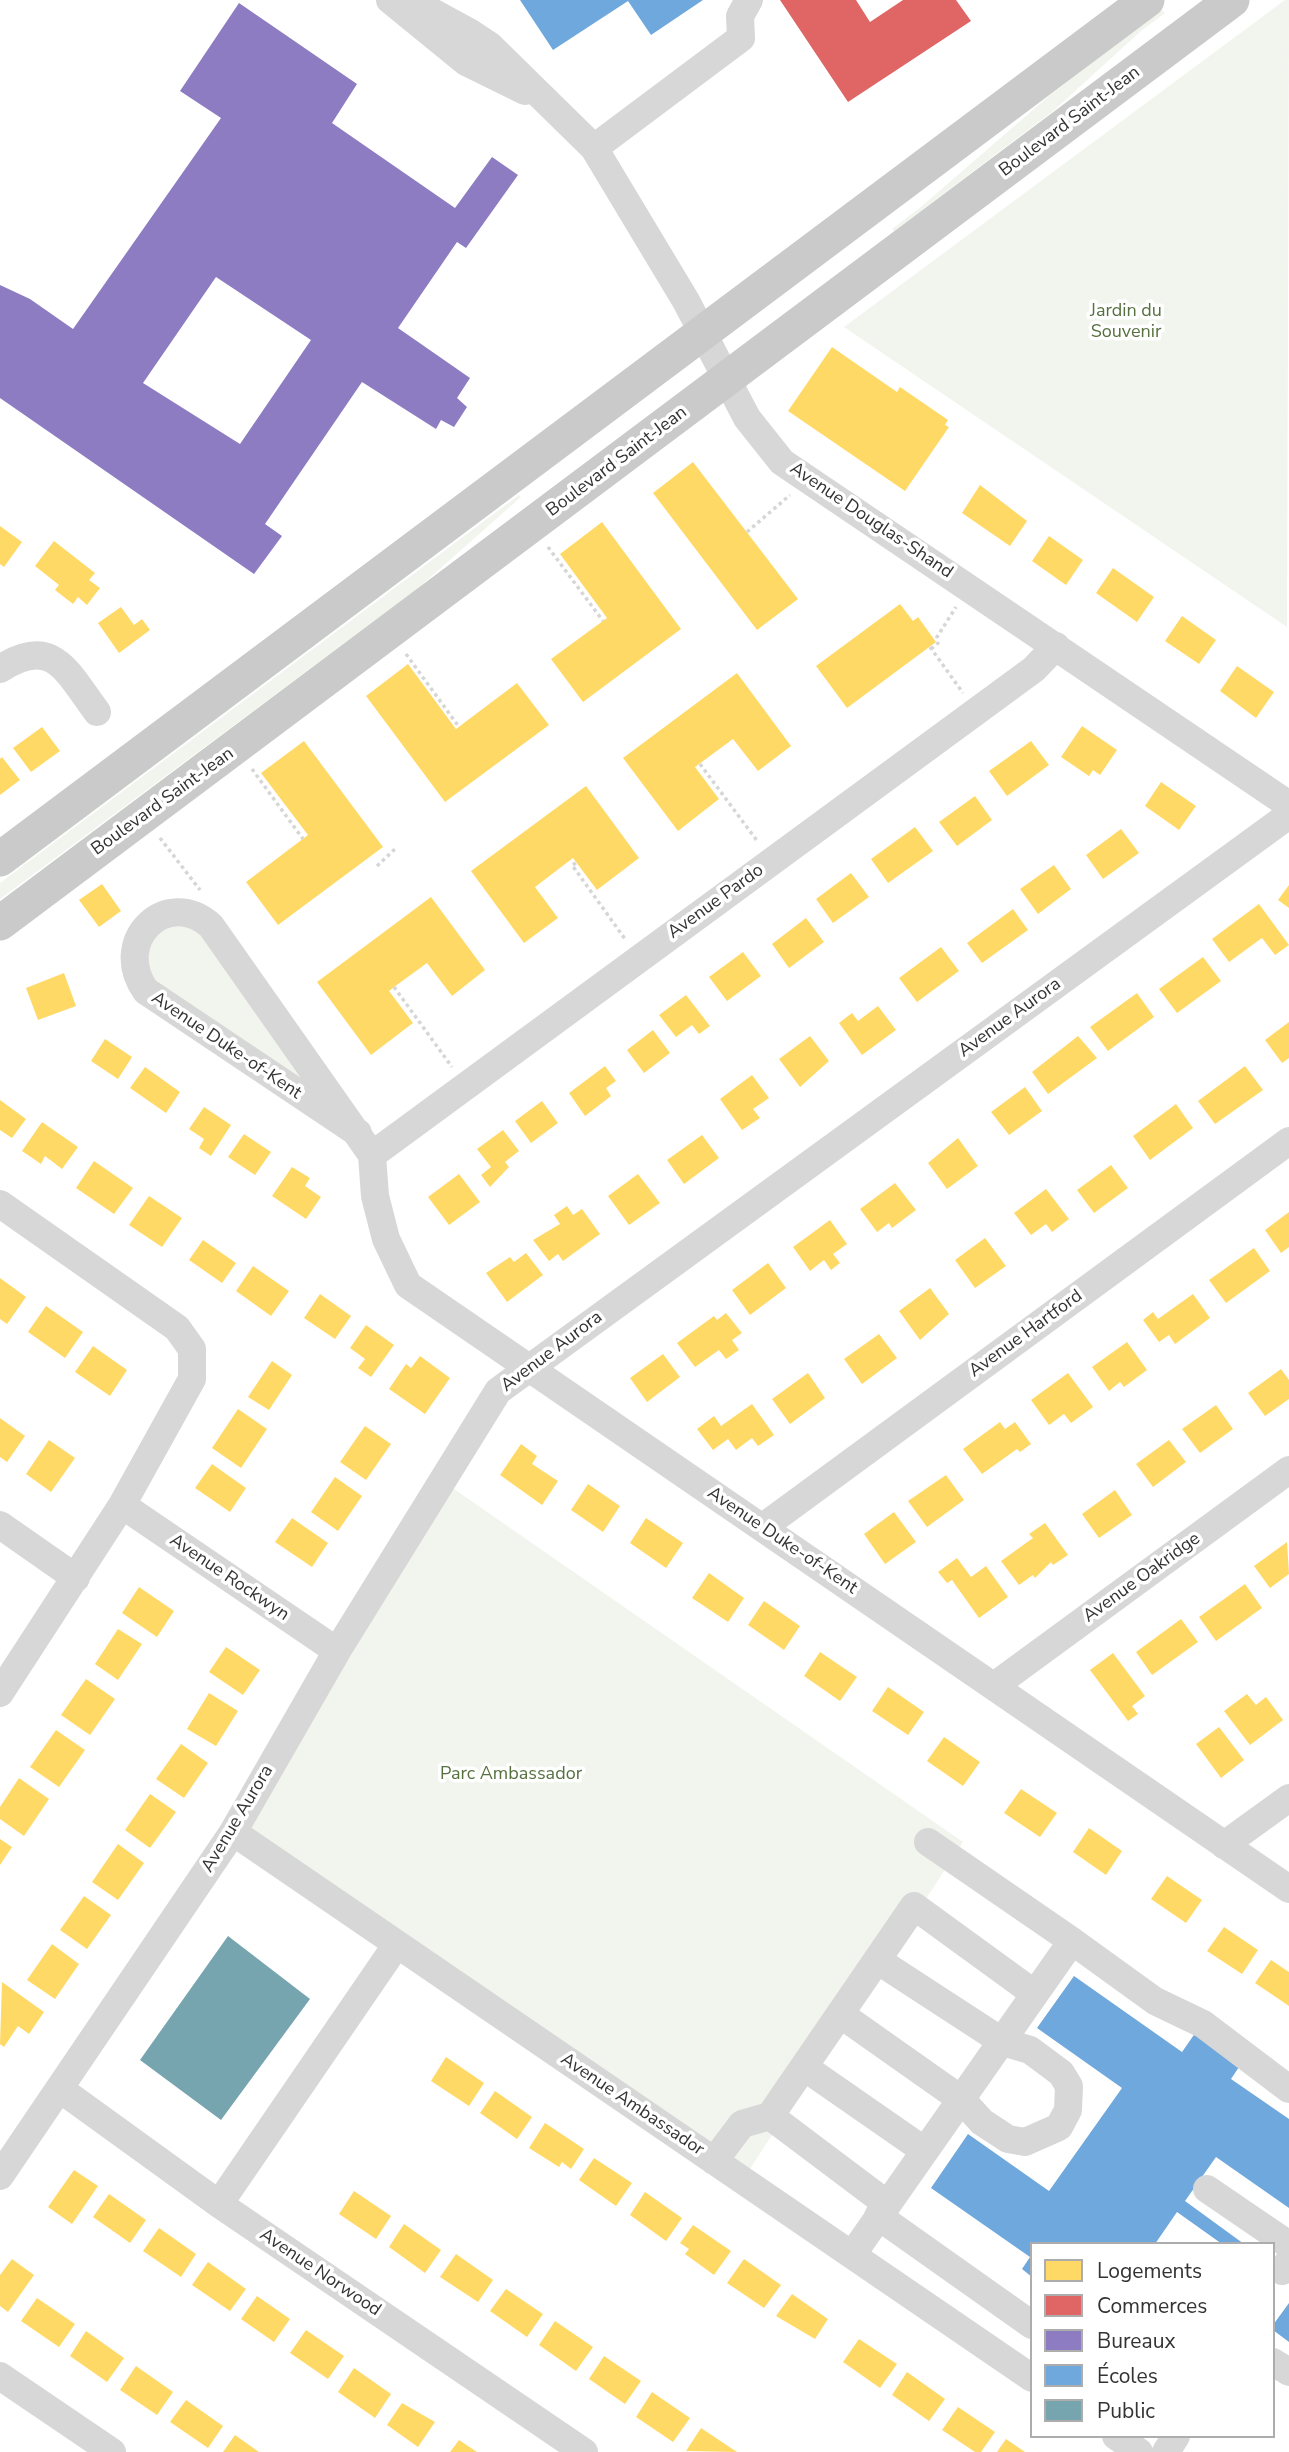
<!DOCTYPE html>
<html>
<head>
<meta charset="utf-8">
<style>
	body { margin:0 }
	#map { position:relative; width:1289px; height:2452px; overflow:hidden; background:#fff; font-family:"Nunito Sans",sans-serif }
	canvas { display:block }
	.legend { position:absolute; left:1030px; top:2242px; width:245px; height:196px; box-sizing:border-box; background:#fff; border:2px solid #adadad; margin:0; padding:9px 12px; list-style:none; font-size:21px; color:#333 }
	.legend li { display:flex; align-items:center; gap:14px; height:35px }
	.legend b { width:35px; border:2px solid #adadad }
</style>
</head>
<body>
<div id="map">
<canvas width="1289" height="2452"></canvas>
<ul class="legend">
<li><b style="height:19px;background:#ffd966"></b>Logements</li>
<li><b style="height:19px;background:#e06666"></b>Commerces</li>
<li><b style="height:19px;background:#8e7cc3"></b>Bureaux</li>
<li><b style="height:19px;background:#6fa8dc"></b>Écoles</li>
<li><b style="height:19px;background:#76a5af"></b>Public</li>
</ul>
</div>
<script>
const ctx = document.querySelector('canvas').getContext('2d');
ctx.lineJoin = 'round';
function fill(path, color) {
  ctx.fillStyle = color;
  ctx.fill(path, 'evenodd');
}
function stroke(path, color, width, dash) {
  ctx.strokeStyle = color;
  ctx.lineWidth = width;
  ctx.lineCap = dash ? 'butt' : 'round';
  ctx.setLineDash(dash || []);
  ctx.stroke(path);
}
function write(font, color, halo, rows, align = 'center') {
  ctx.font = font + ' "Nunito Sans",sans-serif';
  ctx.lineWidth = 7;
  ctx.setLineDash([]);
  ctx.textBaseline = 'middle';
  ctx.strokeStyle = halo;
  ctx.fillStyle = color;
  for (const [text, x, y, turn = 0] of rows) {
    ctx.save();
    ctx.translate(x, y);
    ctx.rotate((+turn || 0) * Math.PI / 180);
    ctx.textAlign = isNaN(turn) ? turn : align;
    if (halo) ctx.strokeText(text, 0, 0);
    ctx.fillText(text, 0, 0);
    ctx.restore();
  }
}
fill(new Path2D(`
	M1285 0H1289L1287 627 844 327Z
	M1162 10 1165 13 1141 31 1053 111 894 231 892 229 922 206 1049 96Z
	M519 495 521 497 417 589 0 899V883Z
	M167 925 197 928 311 1079 304 1085 159 985 145 964 151 937Z
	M441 1480 963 1842 746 2175 233 1832Z`), '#f1f5ed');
fill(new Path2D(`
	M832 347 897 392 900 387 948 420 945 425 949 427 905 491 788 411Z
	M693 462 798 599 757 630 653 493Z
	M980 485 1027 521 1010 546 962 513Z
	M602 522 681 629 583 702 551 659 607 618 560 554Z
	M0 526 22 542 4 567 0 564Z
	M1049 536 1083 560 1066 585 1032 561Z
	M54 541 95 573 89 580 100 588 87 605 78 597 73 604 55 590 59 585 35 566Z
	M1113 568 1154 597 1137 622 1096 593Z
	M900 604 913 621 918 617 936 642 847 708 816 666Z
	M121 607 134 625 142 619 150 630 119 653 98 623Z
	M1182 616 1216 640 1199 664 1165 641Z
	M408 664 456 729 517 683 549 725 445 802 366 696Z
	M1237 666 1274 692 1256 718 1220 691Z
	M737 673 791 746 758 771 733 739 695 767 719 799 678 831 623 758Z
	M1082 726 1117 750 1100 775 1093 770 1089 776 1061 757Z
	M42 727 60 751 31 772 13 748Z
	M304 741 383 847 278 925 246 882 308 835 261 773Z
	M1031 741 1049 765 1007 796 989 771Z
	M2 757 20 780 0 795V759Z
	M1161 782 1196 806 1179 830 1145 806Z
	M586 786 639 858 597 890 573 858 535 887 558 918 524 943 471 871Z
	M975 796 992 820 957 846 939 822Z
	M915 827 933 851 888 883 871 859Z
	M1121 829 1139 853 1103 879 1086 855Z
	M1054 865 1071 889 1038 914 1020 889Z
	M851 873 869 897 833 923 816 899Z
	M102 884 121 911 99 927 79 900Z
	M1289 885V908L1278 900Z
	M431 897 485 970 452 996 427 963 394 987 389 991 413 1023 371 1055 317 982Z
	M1259 904 1289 945 1275 955 1262 938 1229 962 1212 939Z
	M1013 909 1028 930 982 963 967 943Z
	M806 918 824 942 789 968 772 944Z
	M941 947 959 971 917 1002 899 978Z
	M743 952 761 976 727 1001 709 977Z
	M1203 957 1221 981 1177 1013 1159 989Z
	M64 973 76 1006 38 1020 26 988Z
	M1137 993 1154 1017 1108 1051 1090 1027Z
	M686 995 710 1026 699 1034 692 1025 676 1037 659 1015Z
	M878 1006 896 1030 862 1055 839 1023 852 1013 858 1021Z
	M1289 1022V1058L1282 1063 1265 1040Z
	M653 1030 670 1053 644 1073 627 1050Z
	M810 1036 829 1061 800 1087 779 1059Z
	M1078 1036 1097 1058 1048 1094 1032 1072Z
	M105 1039 132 1057 118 1079 91 1061Z
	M605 1066 616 1081 606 1088 611 1096 585 1116 569 1093Z
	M1245 1066 1263 1090 1215 1124 1198 1101Z
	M145 1067 180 1092 166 1113 130 1088Z
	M752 1075 769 1098 753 1109 760 1118 742 1130 720 1099Z
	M1025 1087 1042 1111 1009 1135 991 1112Z
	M0 1100 26 1119 12 1138 0 1130Z
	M542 1101 558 1123 531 1143 515 1121Z
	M1176 1104 1193 1128 1150 1160 1133 1136Z
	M204 1107 231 1125 211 1156 199 1148 204 1139 189 1129Z
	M42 1122 78 1147 62 1169 45 1156 41 1164 22 1151Z
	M503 1130 519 1151 505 1162 509 1167 490 1187 481 1175 491 1167 477 1149Z
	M244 1134 271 1152 255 1175 228 1157Z
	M702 1135 719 1158 684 1184 667 1160Z
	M958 1138 978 1166 947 1189 928 1163Z
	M94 1161 133 1188 114 1214 76 1188Z
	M1111 1165 1128 1188 1094 1213 1077 1190Z
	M292 1167 310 1178 305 1186 321 1197 306 1219 272 1196Z
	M459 1174 480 1202 449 1225 428 1197Z
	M638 1174 660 1203 629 1225 608 1196Z
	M895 1183 916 1210 892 1228 889 1223 877 1232 860 1209Z
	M1046 1189 1069 1219 1052 1232 1046 1224 1031 1235 1014 1213Z
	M149 1196 182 1218 162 1247 129 1225Z
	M567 1206 573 1215 582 1209 600 1234 563 1261 558 1254 549 1261 533 1240 560 1224 554 1215Z
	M1289 1212V1247L1281 1253 1265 1230Z
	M830 1220 847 1244 833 1254 840 1263 831 1270 824 1260 810 1271 793 1247Z
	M985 1238 1006 1266 975 1288 955 1260Z
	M203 1240 236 1263 222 1283 189 1260Z
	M1254 1248 1270 1271 1226 1303 1209 1280Z
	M526 1253 543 1275 507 1302 486 1273 510 1257 514 1262Z
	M768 1263 786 1288 750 1315 732 1290Z
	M253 1266 289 1291 271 1316 236 1291Z
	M0 1278 26 1297 7 1324 0 1319Z
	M930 1288 949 1314 920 1340 899 1311Z
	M320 1294 351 1316 335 1339 304 1318Z
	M1193 1294 1210 1318 1175 1344 1169 1335 1159 1342 1143 1320 1153 1312 1158 1319Z
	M46 1306 83 1332 65 1358 28 1332Z
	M726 1313 742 1333 732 1340 739 1350 726 1359 719 1350 695 1367 677 1343 714 1316 717 1320Z
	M366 1325 394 1345 371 1377 358 1368 365 1359 350 1348Z
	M879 1334 897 1358 862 1384 844 1359Z
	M1127 1342 1147 1370 1124 1387 1120 1382 1109 1391 1092 1367Z
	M93 1346 127 1370 110 1396 75 1372Z
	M663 1354 680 1377 647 1402 630 1378Z
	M420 1356 450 1378 425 1414 389 1389 406 1364 411 1368Z
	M272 1361 292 1375 269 1410 248 1397Z
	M1281 1369 1289 1380V1399L1265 1416 1248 1393Z
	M808 1373 825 1398 790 1424 772 1399Z
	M1068 1373 1093 1407 1071 1423 1064 1414 1049 1425 1031 1400Z
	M752 1404 774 1435 758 1446 752 1438 736 1450 728 1439 713 1450 697 1429 714 1416 721 1426Z
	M1216 1405 1233 1429 1200 1453 1182 1429Z
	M238 1409 267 1429 241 1468 212 1448Z
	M0 1418 25 1436 7 1462 0 1457Z
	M1000 1422 1005 1429 1015 1422 1031 1444 1020 1452 1017 1449 982 1474 963 1449Z
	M365 1426 391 1444 366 1480 340 1462Z
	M49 1440 75 1458 51 1492 26 1474Z
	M1169 1440 1186 1462 1153 1487 1136 1464Z
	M521 1444 537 1456 532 1464 558 1481 542 1505 500 1475Z
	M212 1464 246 1488 230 1512 195 1488Z
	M946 1475 964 1500 927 1527 908 1501Z
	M335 1477 362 1496 338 1531 311 1512Z
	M588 1484 620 1506 603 1532 571 1510Z
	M1115 1490 1132 1515 1099 1538 1082 1514Z
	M894 1512 916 1542 885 1564 864 1534Z
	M292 1518 328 1543 312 1567 275 1542Z
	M646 1518 683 1543 666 1568 630 1543Z
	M1045 1523 1068 1555 1053 1565 1051 1562 1035 1578 1033 1575 1019 1585 1001 1561 1033 1538 1029 1534Z
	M1287 1542 1289 1574 1270 1588 1254 1566Z
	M957 1558 971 1577 986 1566 1008 1597 979 1618 952 1580 947 1583 938 1572Z
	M709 1573 744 1598 728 1622 692 1598Z
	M1245 1584 1262 1608 1216 1641 1199 1617Z
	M139 1587 174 1611 157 1637 122 1613Z
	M764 1601 800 1626 784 1650 748 1625Z
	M1181 1619 1198 1642 1152 1675 1136 1652Z
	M118 1629 142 1644 118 1680 95 1664Z
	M226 1647 260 1670 243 1695 209 1672Z
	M820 1652 857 1677 840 1701 804 1676Z
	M1113 1653 1145 1696 1132 1706 1138 1714 1128 1721 1090 1670Z
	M86 1679 115 1699 90 1735 61 1715Z
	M888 1687 924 1712 908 1735 872 1711Z
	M209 1693 238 1711 216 1746 187 1729Z
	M1247 1694 1256 1705 1266 1697 1283 1720 1250 1745 1224 1711Z
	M1219 1727 1244 1760 1221 1778 1196 1744Z
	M56 1730 85 1750 59 1787 30 1767Z
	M944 1737 980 1762 963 1786 927 1761Z
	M181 1744 208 1763 184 1798 156 1779Z
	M19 1778 49 1799 24 1836 0 1819V1807Z
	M1021 1789 1057 1813 1040 1837 1004 1813Z
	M150 1794 176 1812 150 1848 125 1830Z
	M1089 1828 1122 1851 1106 1875 1073 1852Z
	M0 1839 12 1847 0 1865Z
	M118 1844 144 1863 118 1900 92 1882Z
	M1167 1876 1202 1900 1186 1923 1151 1899Z
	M84 1896 111 1915 87 1949 60 1930Z
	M1224 1927 1258 1950 1242 1974 1207 1951Z
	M52 1944 79 1964 55 1999 27 1980Z
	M1271 1960 1289 1972V2006L1255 1983Z
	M2 1982 44 2012 29 2034 18 2026 4 2047 0 2044Z
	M446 2057 484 2083 469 2106 431 2081Z
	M495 2091 532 2117 517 2139 480 2113Z
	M545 2123 584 2149 571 2169 562 2162 559 2167 529 2148Z
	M594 2158 632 2183 616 2206 579 2180Z
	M74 2170 98 2186 72 2224 48 2207Z
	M354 2191 391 2216 376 2239 339 2214Z
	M645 2192 682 2218 666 2241 630 2215Z
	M109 2194 146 2220 130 2243 93 2217Z
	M404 2224 441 2250 425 2273 389 2247Z
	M693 2225 731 2251 714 2275 685 2254 689 2249 680 2243Z
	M159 2228 196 2254 181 2277 143 2251Z
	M456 2254 493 2280 478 2302 440 2277Z
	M12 2259 34 2275 8 2312 0 2306V2275Z
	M744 2259 781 2285 764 2308 727 2283Z
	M208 2262 246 2289 230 2311 192 2285Z
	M506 2289 543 2314 527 2337 490 2311Z
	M792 2294 828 2319 815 2339 776 2316Z
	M257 2296 290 2319 274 2342 241 2319Z
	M37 2298 75 2324 59 2347 21 2321Z
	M555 2321 593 2347 576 2371 539 2345Z
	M306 2330 344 2356 328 2379 290 2353Z
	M86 2331 124 2358 107 2382 70 2356Z
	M859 2339 897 2364 880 2388 843 2362Z
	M604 2356 641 2381 625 2404 589 2379Z
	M136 2366 173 2392 157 2415 120 2390Z
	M354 2368 391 2394 375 2418 338 2392Z
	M907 2372 945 2399 929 2421 892 2395Z
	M652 2392 690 2418 673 2442 636 2417Z
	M186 2400 223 2426 208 2448 170 2422Z
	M402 2403 435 2422 418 2447 387 2425Z
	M958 2407 995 2432 981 2452H975L942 2430Z
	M701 2428 737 2452 686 2451Z
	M235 2435 259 2452H223Z
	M1006 2439 1025 2452H997Z
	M459 2440 477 2452H450Z`), '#ffd966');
fill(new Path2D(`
	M780 0H856L870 22 903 0H956L971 21 848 102Z`), '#e06666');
fill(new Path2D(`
	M239 3 357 84 332 123 455 208 492 157 518 175 466 248 457 242 398 328 470 378 457 398 467 407 454 427 441 420 436 429 362 382 265 524 282 536 254 574 0 398V285L30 299 73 329 221 118 180 91ZM216 277 311 340 240 444 143 383Z`), '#8e7cc3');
fill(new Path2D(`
	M520 0H703L651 35 628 1 553 50Z
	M1074 1976 1182 2052 1198 2029 1243 2061 1231 2079 1289 2119V2208L1216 2157 1185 2201 1244 2244H1222L1177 2212 1155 2244H1032V2277L1022 2269 1030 2257 931 2188 968 2134 1049 2191 1122 2088 1037 2028Z
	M1289 2303V2342L1273 2330V2325Z`), '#6fa8dc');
fill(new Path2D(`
	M228 1936 310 1999 221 2120 140 2060Z`), '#76a5af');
stroke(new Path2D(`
	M747 532 790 495
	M548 547 603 621
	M930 647 963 693
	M931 649 938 643 937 637 956 607
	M406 654 459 727
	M700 764 758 842
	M252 769 303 839
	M160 838 200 890
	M576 863 572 865 625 939
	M377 866 396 848
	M394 987 452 1067`), '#d6d6d6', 3.5, [3.5, 3.5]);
stroke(new Path2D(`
	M390 0 466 62 525 91
	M410 0 469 32 490 46 594 148 686 301 747 418 782 462 1289 805
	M594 148 741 38 740 16 749 0
	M0 669C53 634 67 672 97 712
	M358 1133 146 991C110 941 167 886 211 926L372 1155 375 1196 386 1239 408 1285 1289 1889
	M372 1155 1034 669 1056 646
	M0 1204 177 1328 192 1349V1379L122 1505 0 1693
	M122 1505 337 1651
	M0 1525 76 1578
	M763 1527 1289 1141
	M994 1686 1289 1470
	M233 1832 1032 2378
	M1224 1845 1289 1798
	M1072 1941 1155 2001 1203 2024 1289 2089
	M840 2014 962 2100 982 2122 1008 2139 1025 2142 1059 2127 1068 2110 1069 2086 1061 2073 1030 2050 1003 2042 877 1960
	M804 2067 925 2151
	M60 2089 219 2204 584 2452
	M714 2161 742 2124 770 2116
	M0 2176 233 1832 337 1651 498 1391 1289 815
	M1207 2189 1289 2245
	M219 2204 397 1944
	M887 2204 770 2116 914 1906 1035 1994
	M878 2216 1032 2325
	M852 2255 1072 1941 928 1842
	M1282 2271 1289 2261
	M1273 2362 1289 2372
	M0 2376 112 2452
	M1116 2436 1139 2452
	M1166 2452 1176 2436`), '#d7d7d7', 28);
stroke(new Path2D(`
	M0 859 1147 0
	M0 923 1232 0`), '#cacaca', 35);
write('18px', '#333', '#fff', [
	["Boulevard Saint-Jean",1070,122,-37],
	["Boulevard Saint-Jean",617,462,-37],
	["Avenue Douglas-Shand",871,521,34],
	["Boulevard Saint-Jean",163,802,-36],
	["Avenue Pardo",716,902,-36],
	["Avenue Aurora",1010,1018,-36],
	["Avenue Duke-of-Kent",226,1046,34],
	["Avenue Hartford",1026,1334,-36],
	["Avenue Aurora",552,1352,-37],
	["Avenue Duke-of-Kent",782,1541,34],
	["Avenue Rockwyn",229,1578,34],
	["Avenue Oakridge",1142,1578,-36],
	["Avenue Aurora",238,1819,-59],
	["Avenue Ambassador",632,2105,34],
	["Avenue Norwood",320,2273,34]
]);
write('18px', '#56703f', '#fff', [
	["Jardin du",1126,312],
	["Souvenir",1126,333],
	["Parc Ambassador",511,1775]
]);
</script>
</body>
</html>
